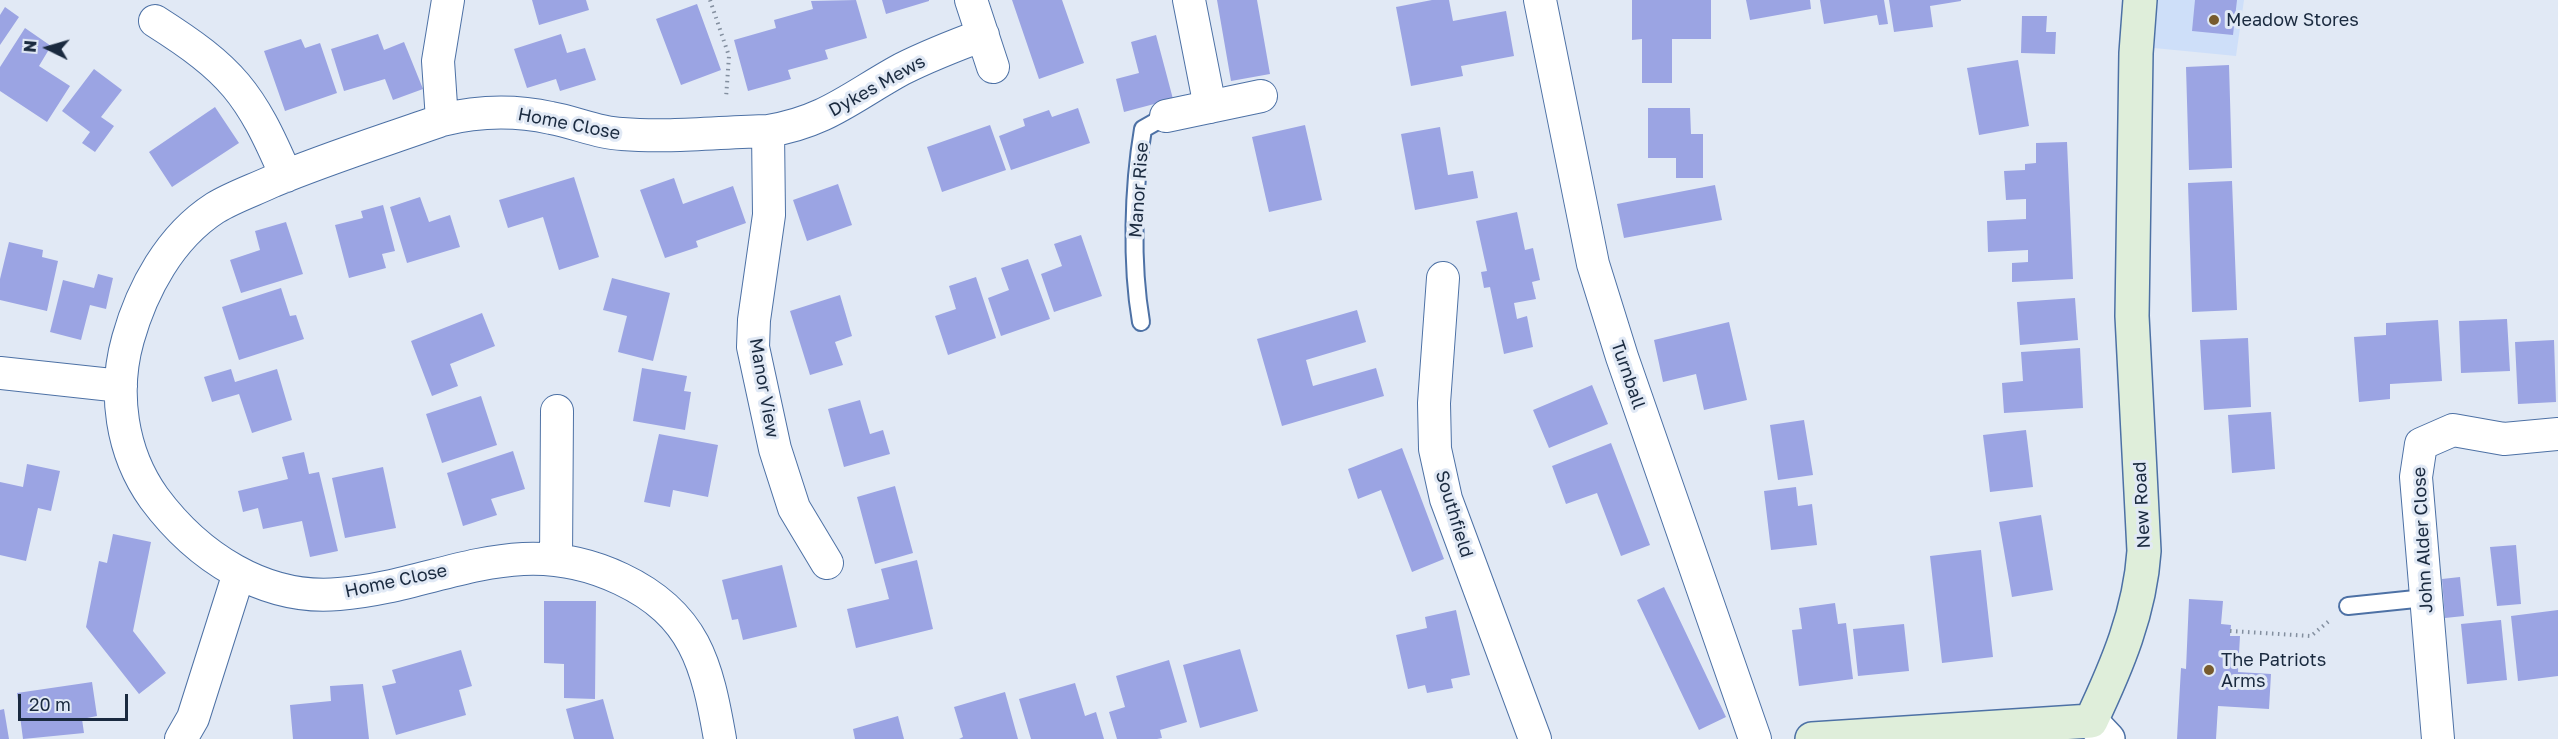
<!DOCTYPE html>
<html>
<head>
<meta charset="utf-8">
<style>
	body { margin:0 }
	#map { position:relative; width:2558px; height:739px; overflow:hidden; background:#e1e9f5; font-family:"Golos Text",sans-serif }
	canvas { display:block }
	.north { position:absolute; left:18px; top:18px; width:60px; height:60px; -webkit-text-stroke:4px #e1e9f5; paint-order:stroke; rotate:275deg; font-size:16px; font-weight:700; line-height:24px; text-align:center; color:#1a2a3f }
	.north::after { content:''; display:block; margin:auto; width:21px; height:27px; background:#1a2a3f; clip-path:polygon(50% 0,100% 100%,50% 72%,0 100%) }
	.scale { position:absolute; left:18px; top:694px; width:110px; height:27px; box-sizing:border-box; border:3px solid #1a2a3f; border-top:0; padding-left:8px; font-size:18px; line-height:21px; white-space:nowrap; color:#1a2a3f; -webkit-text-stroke:4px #e1e9f5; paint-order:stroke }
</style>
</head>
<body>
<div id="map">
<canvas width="2558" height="739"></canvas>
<div class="north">N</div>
<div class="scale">20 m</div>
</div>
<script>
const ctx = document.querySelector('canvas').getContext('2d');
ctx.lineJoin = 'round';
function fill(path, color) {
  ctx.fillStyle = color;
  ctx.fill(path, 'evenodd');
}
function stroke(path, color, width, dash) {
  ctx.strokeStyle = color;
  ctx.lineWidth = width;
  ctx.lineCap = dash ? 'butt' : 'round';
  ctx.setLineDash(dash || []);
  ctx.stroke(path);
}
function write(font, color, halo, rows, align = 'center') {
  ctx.font = font + ' "Golos Text",sans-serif';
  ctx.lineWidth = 6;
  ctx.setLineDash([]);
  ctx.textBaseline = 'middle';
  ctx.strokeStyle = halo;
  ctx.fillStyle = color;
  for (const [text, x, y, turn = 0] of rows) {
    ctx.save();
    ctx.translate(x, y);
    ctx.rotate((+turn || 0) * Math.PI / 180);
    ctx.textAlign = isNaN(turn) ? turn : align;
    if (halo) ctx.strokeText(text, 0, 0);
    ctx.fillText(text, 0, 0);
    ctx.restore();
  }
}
fill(new Path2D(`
	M2158 0H2244L2236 56 2154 48Z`), '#cedff9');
fill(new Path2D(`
	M532 0H586L589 10 539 25Z
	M856 0 867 38 825 50 828 59 788 70 791 79 748 91 734 40 776 28 774 20 813 9 811 1Z
	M882 0H929V1L886 14Z
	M1012 0H1062L1084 63 1039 79Z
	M1217 0H1257L1270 74 1231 81Z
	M1432 0H1449L1453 21 1506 11 1514 56 1461 66 1463 76 1411 86 1396 7Z
	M1632 0H1711V39H1672V83H1642V39L1632 40Z
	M1746 0H1810L1811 9 1750 20Z
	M1820 0H1884L1888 24 1879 25 1877 15 1824 24Z
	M1889 0H1961V1L1930 6 1933 27 1894 32Z
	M2195 0H2237L2233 35 2192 31Z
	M697 4 721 70 681 85 656 19Z
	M5 7 19 17 0 45V15Z
	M2022 16H2047L2046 32H2056L2055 54 2021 53Z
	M25 28 51 46 39 66 70 86 47 122 0 91V67Z
	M378 34 384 50 404 42 423 89 393 100 385 79 344 91 331 49Z
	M561 34 567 53 585 48 596 80 560 91 556 79 527 88 514 49Z
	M1156 35 1173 99 1124 112 1116 79 1139 73 1131 42Z
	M301 39 305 48 320 43 337 93 285 111 264 51Z
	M2018 60 2029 126 1979 135 1967 68Z
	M2229 65 2232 168 2189 170 2186 67Z
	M94 69 122 90 101 117 114 126 95 152 82 143 90 132 62 111Z
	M215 107 239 143 172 187 149 152Z
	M1078 108 1090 143 1011 170 999 136 1025 126 1023 119 1049 110 1052 117Z
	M1648 108H1690L1691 134H1703V178H1676V158H1648Z
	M990 125 1006 170 942 192 927 147Z
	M1305 125 1322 200 1269 212 1252 137Z
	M1440 127 1448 175 1473 171 1478 198 1415 210 1401 134Z
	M2067 142 2073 279 2012 282V263L2028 262V250L1988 252 1987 221 2026 219V199L2006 200 2004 171 2025 170V164L2036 163V143Z
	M574 177 599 257 559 270 543 217 508 228 499 200Z
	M674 178 683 204 733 186 746 223 696 241 698 247 665 258 640 190Z
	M2232 181 2237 310 2192 312 2188 183Z
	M838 184 852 225 807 241 793 200Z
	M1715 185 1722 220 1624 238 1617 204Z
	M420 197 429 222 450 215 460 247 407 263 390 207Z
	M383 205 395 251 382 254 386 268 349 278 335 225 363 218 361 211Z
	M1517 212 1525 250 1533 248 1540 280 1532 282 1536 299 1514 303 1517 319 1527 316 1533 347 1504 354 1490 287 1484 288 1481 272 1487 271 1476 221Z
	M286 222 303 274 241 293 230 260 260 250 255 231Z
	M1081 235 1102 296 1054 312 1041 274 1062 266 1054 244Z
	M9 242 43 250 42 257 58 261 47 311 0 300V279Z
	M1028 259 1050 319 1001 336 988 298 1009 290 1001 268Z
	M98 274 113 278 110 291 106 309 90 305 81 340 50 332 63 280 94 288Z
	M976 277 996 338 948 355 935 316 956 309 949 286Z
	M612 278 670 293 653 361 618 352 627 316 603 310Z
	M281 288 290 316 296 315 304 339 239 360 222 307Z
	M840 295 852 336 835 342 843 365 810 375 790 311Z
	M2075 298 2078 340 2020 345 2017 302Z
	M1357 310 1366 342 1306 360 1313 386 1376 368 1384 396 1282 426 1257 339Z
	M482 313 495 346 450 364 458 386 432 396 411 341Z
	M2507 319 2510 371 2461 373 2459 321Z
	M2438 320 2442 381 2390 384V399L2359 402 2354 337 2386 335V323Z
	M1729 322 1747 400 1704 410 1696 374 1663 382 1654 340Z
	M2248 338 2251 407 2204 410 2200 340Z
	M2554 340 2556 402 2518 404 2515 342Z
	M2080 348 2083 408 2004 413 2002 383 2023 381 2021 352Z
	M642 368 687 376 684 391 691 392 685 430 633 421Z
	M231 369 235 382 277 369 292 420 252 433 239 394 212 402 204 377Z
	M1592 385 1608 424 1549 448 1533 410Z
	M481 396 497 445 442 463 426 414Z
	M860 400 870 434 883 430 890 454 844 467 828 409Z
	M2271 412 2275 469 2232 473 2228 415Z
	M1804 420 1813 475 1778 480 1770 425Z
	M2026 430 2033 487 1990 492 1983 435Z
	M659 434 718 445 708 497 673 490 670 507 644 502Z
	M1611 443 1650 545 1621 556 1597 493 1566 504 1552 466Z
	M1402 448 1444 559 1412 572 1381 490 1358 499 1348 469Z
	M513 451 525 489 491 499 497 515 463 526 447 473Z
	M304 452 309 474 319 472 338 551 310 557 302 521 263 529 258 508 243 512 238 491 288 479 282 457Z
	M27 464 60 471 51 511 38 508 26 561 0 555V482L23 487Z
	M383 467 396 528 345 538 332 478Z
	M895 486 913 553 875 564 857 497Z
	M1796 487 1798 506 1812 504 1817 545 1771 550 1764 491Z
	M2041 515 2053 590 2012 597 1999 522Z
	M113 534 151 542 133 631 166 673 139 694 86 627 99 561 107 563Z
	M2516 545 2521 604 2497 606 2490 547Z
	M1981 550 1993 657 1942 663 1930 556Z
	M917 560 933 629 856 648 847 609 889 599 881 569Z
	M782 565 797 627 743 640 738 619 732 620 722 580Z
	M2460 577 2464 616 2445 618 2442 579Z
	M1664 587 1726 717 1699 730 1637 600Z
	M2189 599 2223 601 2221 624 2231 625 2230 636H2240L2238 672 2271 674 2269 709 2218 706 2216 739H2177L2181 668 2186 669Z
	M544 601H596L595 699 564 698V664L544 663Z
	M1835 603 1838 624 1846 623 1853 679 1799 686 1792 630 1802 629 1799 608Z
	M1456 610 1470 675 1451 679 1453 688 1427 693 1425 685 1408 689 1396 635 1427 628 1425 617Z
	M2558 610V676L2518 681 2511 616Z
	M2501 620 2507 680 2467 684 2461 624Z
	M1904 624 1909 671 1858 676 1853 629Z
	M1240 649 1258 711 1200 728 1183 665Z
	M461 650 472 686 459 690 466 715 396 735 382 686 396 683 392 670Z
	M1169 660 1187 722 1160 730 1162 738 1157 739H1117L1109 712 1125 707 1116 676Z
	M92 682 97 716 82 719 84 733 23 739 17 693Z
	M1075 683 1085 716 1096 712 1104 739H1031L1019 699Z
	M363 684 369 739H293L290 705 331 701 330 686Z
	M1005 692 1018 739H959L963 737 954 707Z
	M603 699 614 739H574L566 709Z
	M4 709 9 739H0V710Z
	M898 716 904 739H855L853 729Z`), '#9ba4e3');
const service = new Path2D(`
	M1141 322C1131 264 1133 188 1143 129L1166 116
	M2348 606 2425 598`);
const minor = new Path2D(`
	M971 0 993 67
	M1189 0 1210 107
	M1540 0 1593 264 1622 357 1755 739
	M155 21C232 70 250 92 286 176
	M1166 116 1261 96
	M442 120 438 61 448 0
	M768 131 769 215 754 320 753 347 775 449 794 508 827 563
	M1443 278 1434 403 1435 449 1446 499 1535 739
	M0 373 121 386
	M556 560 557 411
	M181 739 193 718 239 573
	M720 739C707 664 695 614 621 579 517 529 440 586 339 594 264 601 197 556 154 498 121 452 113 392 128 339 142 289 170 237 215 208 233 197 254 190 273 181 328 158 386 140 442 120 478 111 514 110 551 118 575 122 597 133 622 134 670 138 720 132 768 131 826 122 854 95 902 69 928 56 956 45 983 35
	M2438 739 2416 477 2421 444 2453 430 2504 439 2558 434`);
const tertiary = new Path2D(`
	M2091 721 2108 739`);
const secondary = new Path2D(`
	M1812 739 2091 721C2117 666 2140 612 2144 551L2132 316 2136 53 2140 0`);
stroke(service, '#4d71a5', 20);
stroke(minor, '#4d71a5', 34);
stroke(tertiary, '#4d71a5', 36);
stroke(secondary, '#4d71a5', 36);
stroke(new Path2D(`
	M710 0 729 56 726 98
	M2230 631 2311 636 2329 621`), '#838f9f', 4, [1.5, 4.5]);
stroke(service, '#fff', 16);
stroke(minor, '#fff', 32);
stroke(tertiary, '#fff', 33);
stroke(secondary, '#dfeeda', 33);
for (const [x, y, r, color] of [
	[2214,20,6,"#775b2e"],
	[2209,670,6,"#775b2e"]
]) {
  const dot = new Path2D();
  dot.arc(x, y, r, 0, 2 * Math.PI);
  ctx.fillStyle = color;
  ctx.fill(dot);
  stroke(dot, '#e1e9f5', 2);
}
write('18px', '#1a2a3f', '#e1e9f5', [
	["Meadow Stores",2226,20],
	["The Patriots",2221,660],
	["Arms",2221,681]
], 'left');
write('18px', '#1a2a3f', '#e1e9f5', [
	["Dykes Mews",877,86,-29],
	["Home Close",569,124,11],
	["Manor Rise",1139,190,-86],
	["Turnball",1628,375,71],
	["Manor View",764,388,80],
	["New Road",2142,505,-93],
	["Southfield",1454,514,73],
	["John Alder Close",2423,540,-93],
	["Home Close",396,581,-12]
]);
</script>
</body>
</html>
